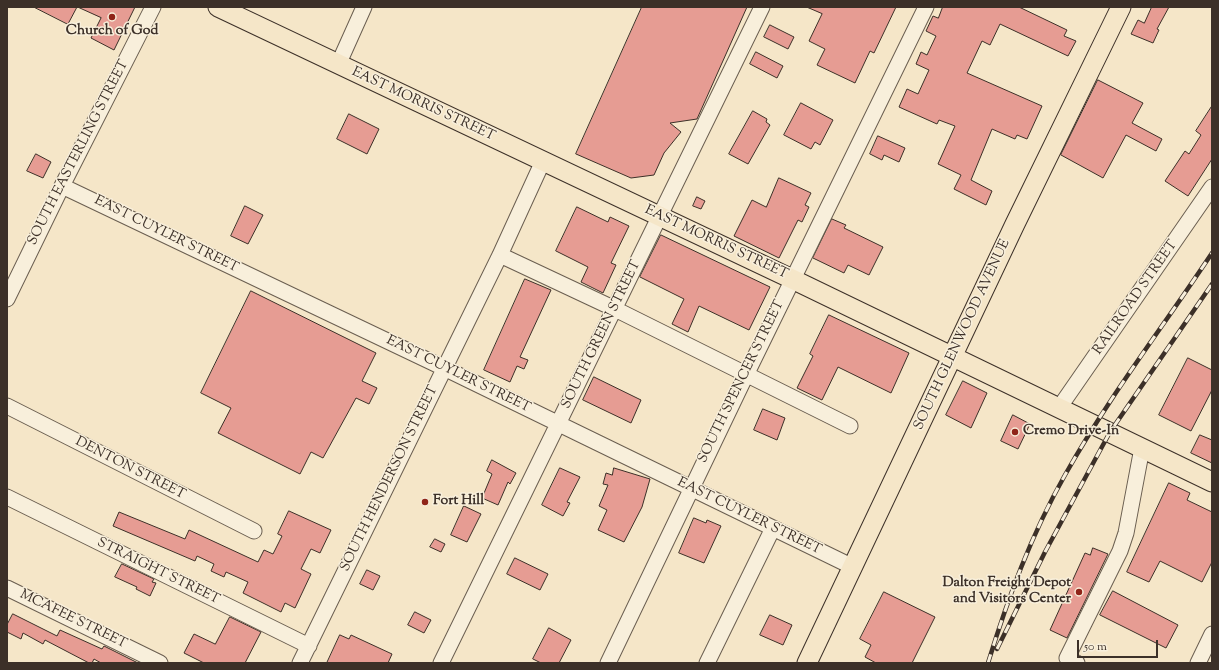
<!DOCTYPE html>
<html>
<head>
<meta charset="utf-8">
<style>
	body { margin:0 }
	#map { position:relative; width:1219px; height:670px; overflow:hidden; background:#f5e6c8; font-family:"Sorts Mill Goudy",serif }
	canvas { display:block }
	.frame { position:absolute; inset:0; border:8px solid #3c3028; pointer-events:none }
	.scale { position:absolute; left:1077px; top:640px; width:81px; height:18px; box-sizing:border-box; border:2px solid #3c3028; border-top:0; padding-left:5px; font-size:12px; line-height:14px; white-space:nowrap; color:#3c3028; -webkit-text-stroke:3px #f8efdb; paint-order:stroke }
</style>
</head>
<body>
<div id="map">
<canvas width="1219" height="670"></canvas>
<div class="frame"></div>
<div class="scale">50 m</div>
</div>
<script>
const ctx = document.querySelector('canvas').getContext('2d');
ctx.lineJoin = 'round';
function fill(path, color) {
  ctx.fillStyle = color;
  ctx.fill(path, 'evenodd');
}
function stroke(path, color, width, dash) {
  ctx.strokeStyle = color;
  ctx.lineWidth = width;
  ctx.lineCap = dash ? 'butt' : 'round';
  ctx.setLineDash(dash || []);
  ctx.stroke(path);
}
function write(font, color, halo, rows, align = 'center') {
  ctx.font = font + ' "Sorts Mill Goudy",serif';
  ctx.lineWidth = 3;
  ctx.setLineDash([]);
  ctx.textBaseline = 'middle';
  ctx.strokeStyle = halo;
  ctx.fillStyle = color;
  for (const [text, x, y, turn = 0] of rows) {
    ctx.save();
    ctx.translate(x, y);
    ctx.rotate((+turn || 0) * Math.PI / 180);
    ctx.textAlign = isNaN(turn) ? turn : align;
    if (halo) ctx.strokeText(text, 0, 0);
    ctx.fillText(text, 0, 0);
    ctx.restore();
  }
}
const building = new Path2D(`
	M34 7H77L68 24Z
	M78 7H135L114 50 91 38 101 18Z
	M642 7H747L697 119 670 123 681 132 664 153 654 175 631 178 576 154Z
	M807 7H896L874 53 870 51 855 83 817 65 825 49 809 41 822 14Z
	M943 7H1019L1067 30 1064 36 1076 41 1068 56 1000 24 990 45 982 41 967 73 1042 106 1027 139 1017 135 1015 139 992 129 971 180 992 191 986 205 954 189 961 175 938 164 955 126 939 120 937 124 899 107 907 89 918 94 929 70 916 64 921 52 927 55 936 36 926 31 933 16 938 18Z
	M1152 7H1169L1157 29 1159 30 1153 43 1131 34 1138 20 1144 23Z
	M770 25 794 37 788 49 764 37Z
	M756 52 783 66 777 78 750 64Z
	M1098 80 1143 103 1132 123 1162 139 1156 151 1126 135 1103 178 1061 155Z
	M801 103 833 120 820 145 815 142 811 149 784 135Z
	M1212 106V159L1188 196 1165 181 1185 151 1189 154 1201 135 1196 131Z
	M753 111 767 119 766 122 770 125 748 164 729 154Z
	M349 114 379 129 367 154 337 139Z
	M878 136 905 148 899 162 884 155 882 160 870 154Z
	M36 154 51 162 43 178 27 171Z
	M779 178 811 193 805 205 809 207 802 222 798 220 779 258 734 236 752 200 766 207Z
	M697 197 705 201 701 209 693 206Z
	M245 206 263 215 248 244 231 236Z
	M577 207 608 222 610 217 629 226 611 263 616 265 603 293 581 282 588 267 556 251Z
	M832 219 846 225 844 228 883 247 869 275 848 265 844 273 813 258Z
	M661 235 770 287 749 330 699 306 688 332 672 324 684 299 640 277Z
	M525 279 551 290 520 357 528 360 524 369 517 366 510 382 484 370Z
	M251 291 376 353 362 381 377 388 369 404 356 398 323 458 311 452 300 474 218 433 231 408 201 393Z
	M829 315 909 353 891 393 838 367 822 400 797 388 813 356 810 354Z
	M1188 358 1212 370V390L1191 431 1159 415Z
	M594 377 641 400 631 423 583 400Z
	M963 381 987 393 971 428 946 415Z
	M763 409 785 418 777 440 754 430Z
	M1013 415 1030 424 1018 449 1001 441Z
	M1200 435 1212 440V463L1191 453Z
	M492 460 516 473 510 484 508 482 498 505 482 498 492 474 487 471Z
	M560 468 580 477 567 502 570 503 563 516 542 505Z
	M614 468 650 479 642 507 624 542 598 530 607 510 599 506 608 485 603 484 606 473 612 475Z
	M1169 483 1190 493 1187 500 1212 512V562L1202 582 1160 561 1149 582 1127 572Z
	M464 506 481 514 467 542 451 535Z
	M289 511 331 530 320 553 311 549 301 569 311 574 295 608 285 603 281 612 243 593 248 582 226 572 224 577 211 571 214 564 197 556 195 561 113 526 119 512 185 539 189 530 258 562 264 550 273 554 282 536 278 534Z
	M694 518 706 523 707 520 721 526 704 563 679 553Z
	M435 539 445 544 441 552 430 547Z
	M1093 548 1108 554 1067 638 1050 630 1085 553 1090 555Z
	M515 558 548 574 540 590 507 574Z
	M122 564 154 579 152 582 156 583 150 596 136 589 137 587 115 577Z
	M367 570 380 576 373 590 360 584Z
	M1113 591 1178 625 1166 648 1100 615Z
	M884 592 935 617 912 663H876L865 657 871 645 860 639Z
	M415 612 431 620 424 633 408 625Z
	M13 614 57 636 60 630 102 649 104 646 138 663H101L94 659 92 663H89L45 640 43 644 23 633 21 639 7 632V625Z
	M770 615 792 625 783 645 760 635Z
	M230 617 261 632 245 663H204L184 653 194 634 215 644Z
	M549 628 571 640 559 663H541L533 659Z
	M340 635 349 639 351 635 392 654 388 663H327Z`);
fill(building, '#e69c93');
stroke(building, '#3c3028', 1);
const minor = new Path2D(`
	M338 65 364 7
	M62 186 444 368 853 567
	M500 255 615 309 850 426
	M7 299 62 186 153 7
	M7 406 254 531
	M1059 408 1212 187
	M7 497 309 646
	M7 588 160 663
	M300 663 500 255 543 161
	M441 663 762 7
	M608 663 747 373 926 7
	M707 663 773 528
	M1077 663 1067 658 1120 551 1126 533 1142 448
	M1198 663 1212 634`);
const major = new Path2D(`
	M218 7 792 279 1212 482
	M807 663 1015 224 1121 7`);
stroke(minor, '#6a5e50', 17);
stroke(major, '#3c3028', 21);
stroke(minor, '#f8efdb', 15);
stroke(major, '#f5e6c8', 19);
const rail = new Path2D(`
	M997 649 1045 552 1110 432 1212 284
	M988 663C1008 598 1031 535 1065 475 1108 398 1163 327 1212 253`);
stroke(rail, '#3c3028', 4.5);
stroke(rail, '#f8efdb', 3, [9]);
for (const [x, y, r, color] of [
	[112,17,4,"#8f2418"],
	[1015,432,4,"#8f2418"],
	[425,502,4,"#8f2418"],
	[1079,592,4,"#8f2418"]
]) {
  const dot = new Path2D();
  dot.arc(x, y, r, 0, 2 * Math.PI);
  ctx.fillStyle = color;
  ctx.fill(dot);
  stroke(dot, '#f8efdb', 1.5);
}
write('bold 14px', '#3c3028', '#f8efdb', [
	["Church of God",112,32,"center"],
	["Cremo Drive-In",1023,432],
	["Fort Hill",433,502],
	["Dalton Freight Depot",1071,584,"right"],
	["and Visitors Center",1071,600,"right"]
], 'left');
write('14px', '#3c3028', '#f8efdb', [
	["EAST MORRIS STREET",423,105,25],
	["SOUTH EASTERLING STREET",79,153,-63],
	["EAST CUYLER STREET",166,235,26],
	["EAST MORRIS STREET",716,243,25],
	["RAILROAD STREET",1136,298,-55],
	["SOUTH GREEN STREET",602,335,-64],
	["SOUTH GLENWOOD AVENUE",963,335,-65],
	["EAST CUYLER STREET",458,375,26],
	["SOUTH SPENCER STREET",742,382,-64],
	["DENTON STREET",130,469,27],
	["SOUTH HENDERSON STREET",390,479,-64],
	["EAST CUYLER STREET",749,517,26],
	["STRAIGHT STREET",158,572,26],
	["MCAFEE STREET",73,620,26]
]);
</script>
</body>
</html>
